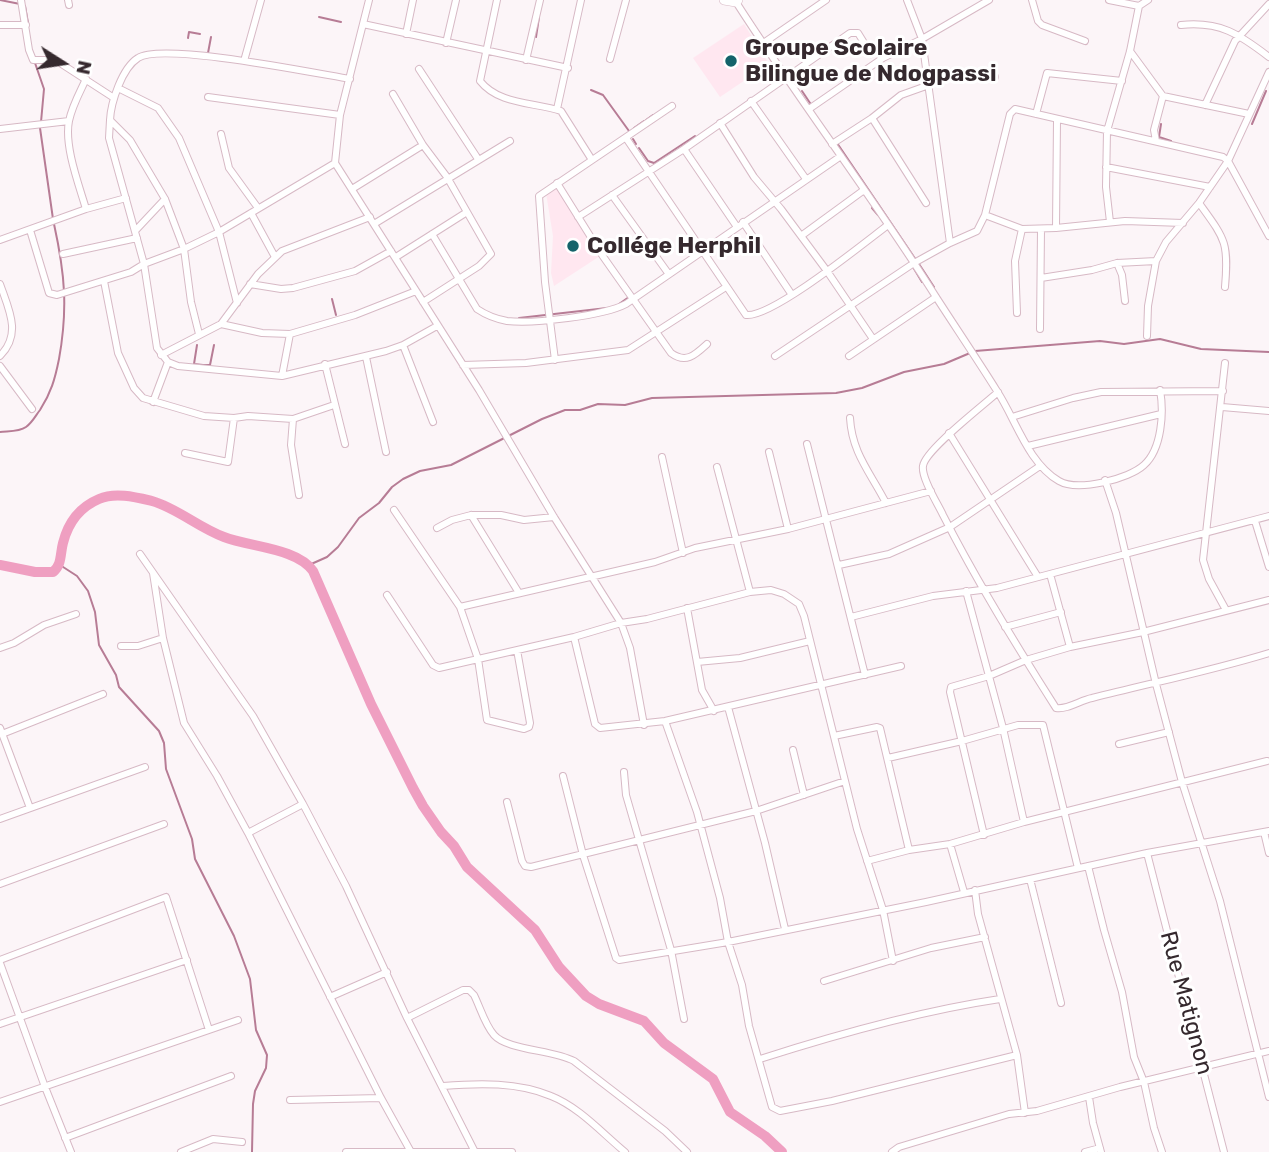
<!DOCTYPE html>
<html>
<head>
<meta charset="utf-8">
<style>
	body { margin:0 }
	#map { position:relative; width:1269px; height:1152px; overflow:hidden; background:#fcf5f8; font-family:Rubik,sans-serif }
	canvas { display:block }
	.north { position:absolute; left:28px; top:28px; width:70px; height:70px; -webkit-text-stroke:5px #fff; paint-order:stroke; rotate:102deg; font-size:19px; font-weight:700; line-height:28px; text-align:center; color:#35292e }
	.north::after { content:''; display:block; margin:auto; width:24px; height:32px; background:#35292e; clip-path:polygon(50% 0,100% 100%,50% 72%,0 100%) }
</style>
</head>
<body>
<div id="map">
<canvas width="1269" height="1152"></canvas>
<div class="north">N</div>
</div>
<script>
const ctx = document.querySelector('canvas').getContext('2d');
ctx.lineJoin = 'round';
function fill(path, color) {
  ctx.fillStyle = color;
  ctx.fill(path, 'evenodd');
}
function stroke(path, color, width, dash) {
  ctx.strokeStyle = color;
  ctx.lineWidth = width;
  ctx.lineCap = dash ? 'butt' : 'round';
  ctx.setLineDash(dash || []);
  ctx.stroke(path);
}
function write(font, color, halo, rows, align = 'center') {
  ctx.font = font + ' Rubik,sans-serif';
  ctx.lineWidth = 6;
  ctx.setLineDash([]);
  ctx.textBaseline = 'middle';
  ctx.strokeStyle = halo;
  ctx.fillStyle = color;
  for (const [text, x, y, turn = 0] of rows) {
    ctx.save();
    ctx.translate(x, y);
    ctx.rotate((+turn || 0) * Math.PI / 180);
    ctx.textAlign = isNaN(turn) ? turn : align;
    if (halo) ctx.strokeText(text, 0, 0);
    ctx.fillText(text, 0, 0);
    ctx.restore();
  }
}
fill(new Path2D(`
	M744 24 769 64 720 97 693 58Z
	M556 188 600 256 554 286 551 273 553 236 546 193Z`), '#ffe7f0');
stroke(new Path2D(`
	M0 0 20 4
	M25 6 28 23
	M319 17 341 22
	M536 37 539 17
	M188 38 189 32 200 34
	M208 53 211 37
	M35 63 44 89 41 122
	M591 90 603 95 629 131
	M802 91 810 103
	M646 120 653 115
	M1161 124 1159 137 1171 141
	M1252 124 1266 91
	M40 128 53 219
	M634 128 644 121
	M633 139 636 144
	M837 143 916 260
	M639 148 648 161 654 163 695 136
	M872 208 878 215
	M919 264 934 287
	M913 267 922 282
	M332 299 336 315
	M619 304 629 297
	M519 318 607 308
	M197 345 194 364 203 365
	M448 346 457 360
	M975 351 1100 341 1124 344 1160 339 1201 349 1269 352
	M204 365H210L214 345
	M0 432C9 431 19 432 26 427 32 423 36 415 40 410 51 393 55 379 59 359 68 309 65 274 54 224
	M60 565 77 576 88 591 95 612 99 645 116 675 119 687 159 731 164 743 166 769 192 839 195 859 234 936 250 979 256 1030 267 1055 266 1068 255 1091 253 1104 252 1152
	M309 565 327 557 338 547 359 518 379 503 392 487 403 479 420 471 451 465 542 419 565 410H580L598 404 625 405 652 398 836 393 862 388 904 372 944 364 970 353`), '#b77c95', 2);
stroke(new Path2D(`
	M0 565 35 572H53C62 565 60 554 63 543 68 523 80 507 99 499 115 492 135 497 152 501 177 508 199 528 224 537 250 547 297 548 313 571L371 704 413 788 423 806 441 832 454 846 467 867 535 930 559 967 586 996 599 1004 644 1021 664 1043 713 1079 730 1112 765 1136 782 1152`), '#ef9fc1', 10);
const minor = new Path2D(`
	M21 0 29 50 33 60H54L60 63 114 98
	M68 0 69 5
	M369 0 340 115 335 163 479 390 554 517 621 623 630 648 644 725
	M497 0 480 81C499 105 534 102 561 111L592 160
	M907 0 922 39 950 243
	M1032 0 1038 21 1042 25 1085 41
	M1109 0 1139 6 1148 0
	M736 2C800 102 873 197 936 297 956 328 977 359 997 391 1016 420 1028 463 1059 481 1078 492 1129 479 1144 465 1162 449 1164 412 1160 390
	M363 24 568 68
	M0 25H26
	M1181 25C1220 21 1239 34 1269 57
	M406 34 413 0
	M446 43 456 0
	M762 44 826 0
	M1130 51 1163 96 1249 114
	M610 59 626 0
	M526 60 540 0
	M244 61 261 0
	M419 69 478 159
	M928 76 948 72 995 77
	M86 79C80 92 72 106 69 121 64 146 79 185 86 209
	M118 88 158 108 179 138 219 232 237 303
	M393 94 423 145 447 177 491 254 479 266 423 302
	M208 97 340 115
	M751 101 806 179
	M1205 105 1235 41 1269 4
	M557 109 581 0
	M809 109 883 58 922 39 989 0
	M1036 114 1047 73 1122 81
	M872 118 901 95 929 85
	M110 120 109 138 144 264 157 348 168 362 178 366 282 376 386 351 403 345 437 326
	M720 123 754 177 781 209 827 271 873 339
	M0 129 69 121
	M221 134 229 168 258 208
	M626 138 746 315C772 318 864 243 888 225
	M1156 141 1154 130 1163 96
	M832 144 872 118 926 203
	M684 149 737 227
	M1106 167 1210 187
	M557 183 602 255 671 353C686 364 695 355 707 344
	M352 189 423 145
	M612 195 668 273
	M1199 203C1225 239 1229 242 1225 287
	M251 213 275 257
	M985 215 1022 229 1056 228 1125 221 1183 223
	M578 217 684 149 850 33H858L871 54
	M743 222 792 295
	M1110 222 1106 187 1107 131 1130 51 1139 6
	M374 224 510 141
	M1056 228 1057 120
	M30 230 49 293 57 295 131 272 144 264 184 249 219 232 335 163
	M135 231 165 199
	M432 234 477 309C486 315 496 319 507 321 533 324 603 316 626 304L841 156
	M801 236 864 190
	M0 240 86 209 126 198
	M63 254 137 238
	M396 257 467 212
	M1117 263 1122 275 1125 301
	M1041 278 1092 270 1117 263 1156 261
	M104 281 118 353 134 388 143 398 204 416 234 418 248 416 293 419 334 405
	M0 284C9 310 22 334 0 356
	M250 284 281 289 293 288 355 271 391 251
	M1017 313 1015 261 1022 229
	M221 324 262 333 290 334 355 315 416 291
	M1040 329 1041 229
	M199 334 191 302 184 249 165 199 130 140 110 120C111 102 122 68 138 58 162 42 314 73 350 79
	M1147 336 1148 306 1156 261 1166 242 1199 203 1228 161 1269 72
	M403 345 433 422
	M161 355 221 324 258 274 282 251 370 217
	M775 356 914 263 950 243 977 231 985 215 1010 114 1015 109 1223 157 1228 161 1269 236
	M849 356 936 297
	M366 357 386 452
	M555 360 545 282 539 196 672 106
	M1225 363 1203 560 1209 579 1226 610
	M325 364 345 444
	M463 365 526 363 628 350 726 287
	M0 366 32 409
	M282 376 290 334
	M998 392C984 405 925 450 923 466 921 478 938 504 943 515 977 582 1016 645 1056 708 1067 710 1081 700 1092 698 1151 683 1210 671 1269 653
	M153 402 168 362
	M1222 407 1269 411
	M1012 417 1073 398 1101 392 1223 391
	M850 418C852 453 870 472 886 503
	M293 419 291 445 299 495
	M949 433 1038 577
	M807 444 865 675
	M1028 446 1161 414
	M769 452 788 529
	M185 453 228 462 234 418
	M662 457 683 553
	M717 467 750 592
	M1105 480 1116 513 1156 684 1182 782 1220 901 1269 1097
	M394 510 460 607 478 659 487 720 524 729 529 727 530 723 517 650
	M471 515 519 593
	M1255 521 1269 567
	M437 528 452 520 471 515H501L524 520 554 517
	M140 554 253 716 303 804 346 886 407 1018 475 1152
	M839 565 889 554 950 527 1040 466
	M153 573 163 638 184 723 217 776 248 833 381 1098 411 1152
	M1050 574 1070 647
	M966 591 1003 728 1024 822
	M387 595 433 665 439 668 574 637 621 623 647 619 750 592 771 590 784 594 799 604 804 616 857 829 883 910 893 961
	M460 607 655 562 695 548 788 529 931 491
	M687 608 702 690 714 711
	M851 617 933 596 997 588 1269 516
	M1005 627 1061 612
	M574 637 595 724 600 728 665 721 901 666
	M121 646H138L163 638
	M0 648 14 643 44 625 76 614
	M697 662 740 658 810 641
	M728 707 765 843 785 929
	M665 721 697 812 720 898 728 942 742 985 749 1026 772 1107 780 1111 832 1101 1017 1055
	M0 728 30 808
	M2 734 103 694
	M834 736 877 727 880 728 909 850
	M1119 744 1169 732
	M793 750 804 795
	M888 758 962 741 1018 725H1043L1078 868
	M624 772 626 795 671 950 684 1019
	M563 776 583 855 616 958 619 960 728 942 926 902 1147 853 1269 831
	M507 802 522 861 525 866 531 867 756 811 845 781
	M0 819 145 767
	M1264 832 1269 853
	M248 833 303 804
	M984 835 950 692 951 687 989 676 1026 660 1070 647 1143 632 1269 600
	M950 844 964 892
	M1147 853 1224 1152
	M867 861 909 850 950 844 1024 822 1267 761
	M1088 866 1104 930 1122 992 1134 1057 1144 1082 1154 1128 1162 1152
	M1030 879 1061 1003
	M0 884 164 824
	M975 890 978 914 1017 1055 1025 1113
	M0 960 166 897 209 1030
	M0 963 45 1087 71 1152
	M824 981 931 948 985 937
	M330 997 387 972
	M407 1018 463 990H469L474 995C480 1007 485 1025 494 1035 507 1050 553 1050 574 1061L665 1131 687 1152
	M0 1024 187 960
	M760 1059C838 1034 919 1011 1000 999
	M443 1086C479 1083 518 1082 551 1096 579 1107 602 1133 625 1152
	M1089 1097 1093 1123 1101 1152
	M290 1100 381 1098
	M0 1102 238 1020
	M65 1138 231 1076
	M181 1152 213 1139 242 1142
	M346 1152H512
	M892 1152 899 1147 1009 1114 1037 1111 1120 1087 1269 1051
	M1085 1152 1100 1148`);
const secondary = new Path2D(`
	M724 0 736 2 738 0`);
stroke(minor, '#d7b9c5', 8);
stroke(secondary, '#d7b9c5', 10);
stroke(minor, '#fff', 6);
stroke(secondary, '#fff', 9);
for (const [x, y, r, color] of [
	[731,61,7,"#14636a"],
	[573,246,7,"#14636a"]
]) {
  const dot = new Path2D();
  dot.arc(x, y, r, 0, 2 * Math.PI);
  ctx.fillStyle = color;
  ctx.fill(dot);
  stroke(dot, '#fff', 2.5);
}
write('bold 23px', '#35292e', '#fff', [
	["Groupe Scolaire",745,48],
	["Bilingue de Ndogpassi",745,74],
	["Collége Herphil",587,246]
], 'left');
write('23px', '#35292e', '#fff', [
	["Rue Matignon",1186,1003,75]
]);
</script>
</body>
</html>
